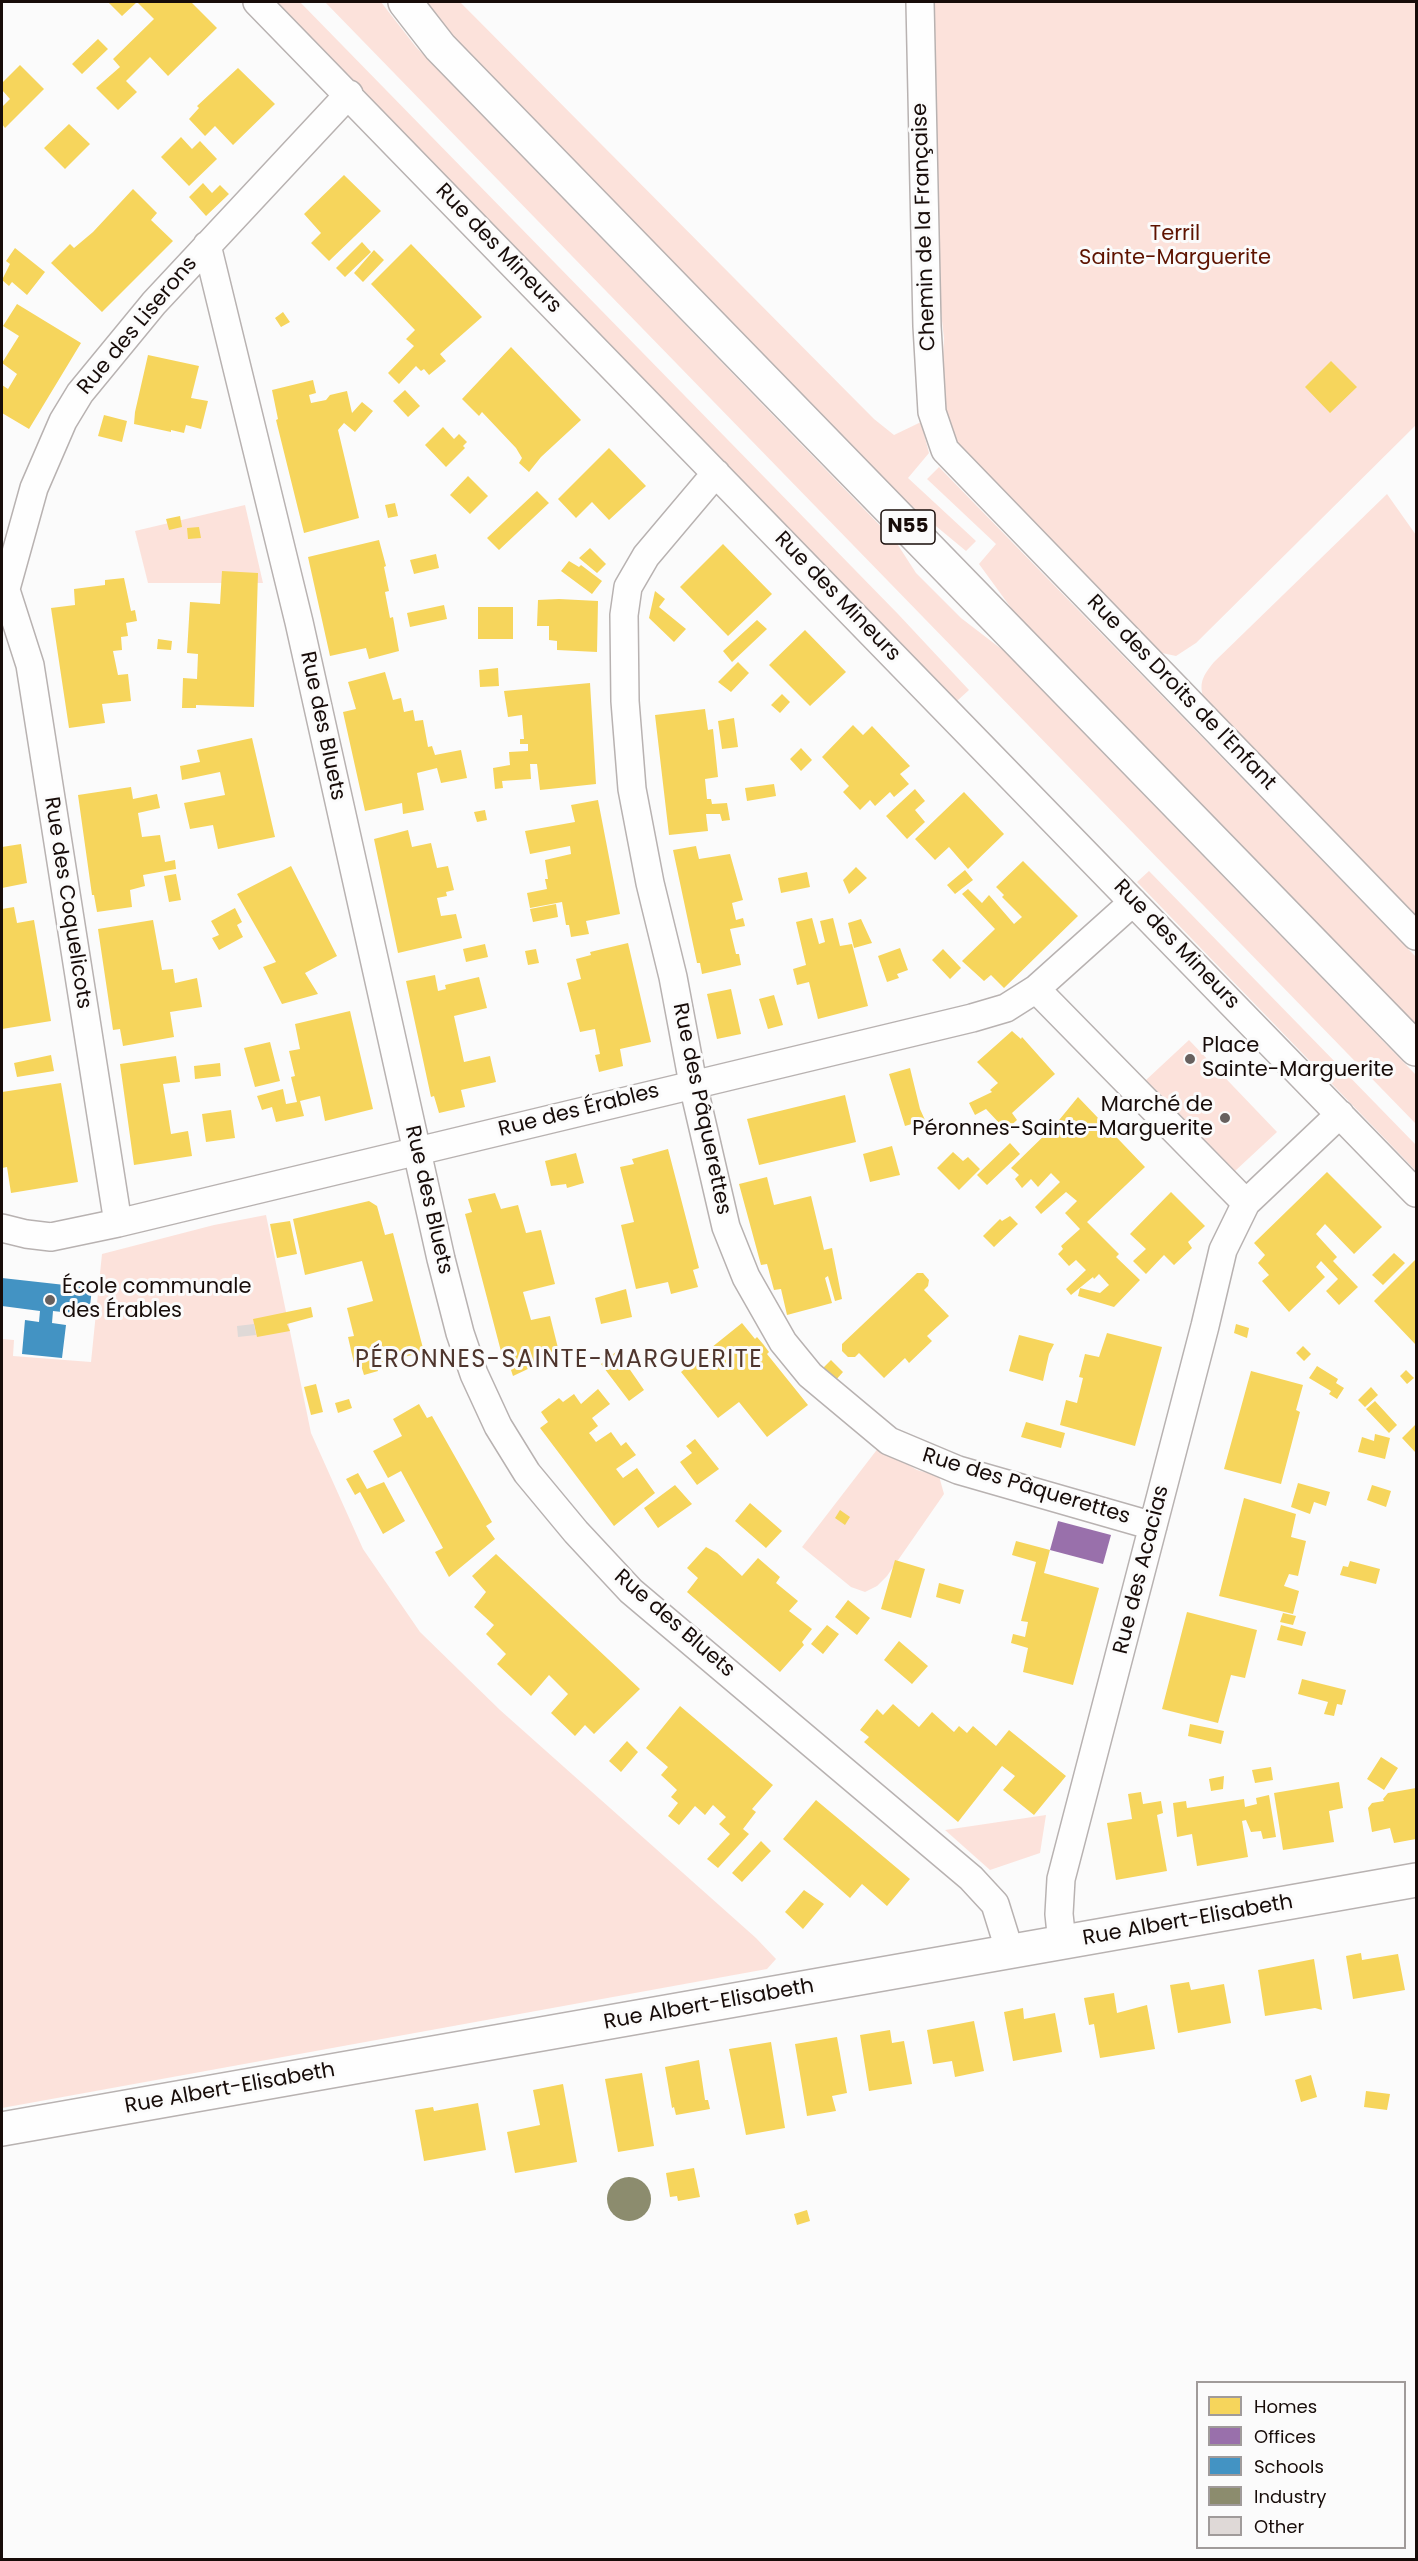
<!DOCTYPE html>
<html>
<head>
<meta charset="utf-8">
<style>
	body { margin:0 }
	#map { position:relative; width:1418px; height:2561px; overflow:hidden; background:#fbfbfb; font-family:Poppins,sans-serif }
	canvas { display:block }
	.frame { position:absolute; inset:0; border:3px solid #170c09; pointer-events:none }
	.legend { position:absolute; left:1196px; top:2381px; width:210px; height:168px; box-sizing:border-box; background:#fbfbfb; border:2px solid #a09b9a; margin:0; padding:8px 10px; list-style:none; font-size:18px; color:#170c09 }
	.legend li { display:flex; align-items:center; gap:12px; height:30px }
	.legend b { width:30px; border:2px solid #a09b9a }
</style>
</head>
<body>
<div id="map">
<canvas width="1418" height="2561"></canvas>
<div class="frame"></div>
<ul class="legend">
<li><b style="height:16px;background:#f6d55c"></b>Homes</li>
<li><b style="height:16px;background:#9970ab"></b>Offices</li>
<li><b style="height:16px;background:#4393c3"></b>Schools</li>
<li><b style="height:16px;background:#8c8c6e"></b>Industry</li>
<li><b style="height:16px;background:#dfd9d7"></b>Other</li>
</ul>
</div>
<script>
const ctx = document.querySelector('canvas').getContext('2d');
ctx.lineJoin = 'round';
function fill(path, color) {
  ctx.fillStyle = color;
  ctx.fill(path, 'evenodd');
}
function stroke(path, color, width, dash) {
  ctx.strokeStyle = color;
  ctx.lineWidth = width;
  ctx.lineCap = dash ? 'butt' : 'round';
  ctx.setLineDash(dash || []);
  ctx.stroke(path);
}
function write(font, color, halo, rows, align = 'center') {
  ctx.font = font + ' Poppins,sans-serif';
  ctx.lineWidth = 6;
  ctx.setLineDash([]);
  ctx.textBaseline = 'middle';
  ctx.strokeStyle = halo;
  ctx.fillStyle = color;
  for (const [text, x, y, turn = 0] of rows) {
    ctx.save();
    ctx.translate(x, y);
    ctx.rotate((+turn || 0) * Math.PI / 180);
    ctx.textAlign = isNaN(turn) ? turn : align;
    if (halo) ctx.strokeText(text, 0, 0);
    ctx.fillText(text, 0, 0);
    ctx.restore();
  }
}
fill(new Path2D(`
	M273 2H300L898 614 969 690 957 701Z
	M325 2H381L416 47 896 542 916 573 961 618 1004 651 1416 1075V1124Z
	M418 2H460L874 419 894 435 921 422 929 453 908 478 976 541 966 551 890 488Z
	M924 2H1416V425L1196 643 1176 656 1162 653 1140 637 957 447 941 395 944 338 933 244Z
	M939 467 1416 957V1028L1017 616 979 564 996 544 927 479Z
	M1387 494 1416 535V921L1207 707C1198 686 1200 679 1214 662Z
	M245 505 263 583H148L135 531Z
	M1149 871 1416 1145V1171L1137 882Z
	M1189 1040 1277 1132 1235 1171 1146 1080Z
	M266 1215 311 1433 363 1549 420 1632 500 1710 756 1938 776 1959 767 1969 2 2108V1339L14 1340 13 1356 91 1362 102 1254 214 1225Z
	M879 1447 917 1470 939 1476 944 1494 887 1576 877 1586 865 1592 851 1587 802 1547Z
	M1046 1815 1040 1853 990 1870 945 1830Z`), '#fce2db');
fill(new Path2D(`
	M108 2H137L122 16Z
	M137 2H191L217 28 168 76 150 57 126 81 137 92 118 110 96 88 120 67 113 59 154 19Z
	M98 39 108 49 82 74 72 64Z
	M20 65 44 89 5 128 2 124V107L10 99 2 90V83Z
	M238 68 275 104 233 145 215 126 205 136 189 119 199 108 197 106Z
	M69 124 90 144 65 169 44 148Z
	M181 137 192 149 200 141 217 159 189 186 161 157Z
	M344 175 381 211 329 261 311 243 321 233 304 214Z
	M203 183 212 193 220 185 229 194 206 216 189 197Z
	M133 189 157 213 151 220 173 241 102 312 51 263 70 244 74 248 93 232Z
	M362 242 371 252 345 277 336 268Z
	M411 244 482 317 440 354 446 361 429 375 424 369 421 371 416 366 399 384 388 373 414 346 406 339 415 330 371 284Z
	M15 248 45 272 27 295 12 282 9 286 2 280 10 264 6 261Z
	M374 250 384 260 363 282 354 273Z
	M17 304 81 343 29 429 2 413V385L8 389 17 374 2 363 19 336 3 326Z
	M283 312 290 322 281 327 275 318Z
	M511 347 581 420 541 457 529 472 519 463 522 458 516 448 482 412 479 416 462 399Z
	M148 355 199 366 191 398 208 401 201 429 186 425 184 433 171 430V432L134 424 135 412Z
	M1331 361 1357 387 1330 413 1305 387Z
	M313 380 316 393 309 395 311 403 326 400 330 395 347 391 352 413 362 402 373 411 355 432 344 423 338 430 359 518 304 533 276 420 278 419 272 390Z
	M405 390 420 406 408 417 393 401Z
	M104 415 127 421 122 442 98 436Z
	M443 427 454 439 459 434 467 442 463 446 465 448 446 467 425 445Z
	M609 448 646 486 609 520 592 502 576 518 558 499Z
	M468 476 488 496 470 514 450 495Z
	M537 491 549 503 499 550 487 538Z
	M395 503 398 516 388 518 385 505Z
	M180 516 182 527 169 530 166 519Z
	M199 527 201 538 188 539 187 528Z
	M379 540 386 566 384 567 389 591 385 592 390 618 393 617 399 651 369 659 366 648 330 656 308 557Z
	M723 544 772 594 728 636 680 587Z
	M590 548 606 564 597 573 579 558Z
	M436 554 439 568 414 574 410 560Z
	M569 561 579 567 581 565 602 581 592 594 561 571Z
	M222 571 258 573 254 707 196 705V708H182L183 678 197 679 198 654 187 653 190 602 220 604Z
	M124 578 131 611 135 610 137 621 126 623 128 636 121 637 122 650 113 651 118 675 128 674 131 701 102 704 105 723 69 728 51 608 75 605 74 589 105 585V580Z
	M655 591 665 599 659 607 686 629 674 642 649 618Z
	M559 599 598 601 597 652 557 650V641L549 640V626H537L538 600Z
	M444 605 447 619 410 627 407 613Z
	M478 607H513V639H478Z
	M757 620 767 629 732 662 723 651Z
	M805 630 846 672 810 706 769 665Z
	M158 639 172 641 171 650 157 649Z
	M738 662 749 673 731 692 718 682Z
	M498 668 499 686 480 687 479 670Z
	M385 672 393 700 401 698 404 712 413 710 415 721 423 720 428 747 432 746 435 755 461 750 467 778 441 783 437 768 417 773 424 810 403 814 402 803 365 811 343 712 356 709 348 682Z
	M590 683 596 784 540 790 537 764H530L531 779 502 781 503 788 495 789 493 768 510 765 509 752 528 751V744H520V739H524L522 715 508 717 504 691Z
	M782 694 790 702 780 713 771 705Z
	M705 709 708 730 713 729 718 777 705 779 707 799H711L712 804 727 803 730 820 722 821 720 814H706L708 831 669 835 655 715Z
	M734 718 738 747 722 749 718 721Z
	M853 725 863 735 872 726 910 766 900 774 909 784 894 797 890 792 875 806 870 800 860 810 843 792 849 786 822 757Z
	M252 738 275 837 218 849 213 825 190 829 184 803 225 795 220 772 182 780 180 766 200 762 197 750Z
	M801 748 812 760 801 771 790 759Z
	M774 784 776 796 747 801 745 788Z
	M131 787 133 799 157 794 160 808 138 813 142 837 160 835 165 862 175 860 176 869 143 875 145 886 130 890 132 907 97 912 94 895H92L78 795Z
	M915 789 925 801 915 810 925 822 907 839 886 816Z
	M964 792 1004 834 968 869 949 847 935 860 915 839Z
	M598 800 620 914 586 921 589 934 571 937 569 925H566L562 902 530 908 527 893 547 889 545 879H548L545 860 571 854 570 846 530 854 525 831 575 822 571 805Z
	M485 810 487 820 477 822 474 812Z
	M408 830 412 847 431 843 437 868 448 866 454 890 446 892 447 896 437 898 441 916 456 914 462 938 398 953 374 839Z
	M21 844 27 883 2 888V847Z
	M696 846 699 859 730 854 743 900 732 903 736 920 743 918 745 926 730 929 736 954H739L741 965 702 974 700 963H697L673 850Z
	M1023 861 1078 916 1004 988 991 975 984 981 962 961 995 929 962 894 968 889 982 903 989 895 1014 924 1022 917 1002 897 1004 895 996 887Z
	M291 866 337 956 305 973 318 994 282 1004 263 967 276 962 237 894Z
	M856 867 867 878 849 894 843 880Z
	M965 870 973 880 955 894 947 885Z
	M807 872 810 887 781 893 778 878Z
	M176 874 181 900 169 902 164 876Z
	M556 904 558 917 533 922 530 909Z
	M14 907 17 923 34 920 51 1021 2 1029V909Z
	M235 908 242 922 237 925 243 937 219 950 212 938 219 935 211 921Z
	M812 918 819 944 825 942 820 921 833 918 840 946 852 944 868 1006 818 1019 809 982 797 985 793 969 806 965 796 922Z
	M861 919 872 943 854 948 848 923Z
	M153 920 162 970 173 969 175 983 197 978 202 1007 170 1012 174 1037 123 1046 120 1029 113 1030 98 929Z
	M628 943 651 1042 620 1049 623 1066 599 1072 595 1055 600 1054 595 1029 580 1032 567 983 581 979 576 959 591 955 590 952Z
	M485 944 488 957 466 962 463 949Z
	M900 948 908 970 897 974 899 978 887 982 878 956Z
	M536 949 539 963 528 965 525 951Z
	M943 949 961 968 950 979 932 960Z
	M435 975 438 991 446 989 445 985 479 977 487 1008 454 1016 464 1062 490 1056 496 1082 461 1090 465 1107 439 1113 434 1096 431 1097 406 981Z
	M731 989 741 1034 717 1039 707 994Z
	M774 995 783 1025 768 1029 759 999Z
	M350 1011 373 1109 325 1121 320 1096 300 1101 304 1116 276 1122 272 1107 262 1110 257 1096 283 1089 286 1104 297 1102 291 1077 295 1076 289 1051 300 1049 295 1024Z
	M1012 1031 1021 1039 1022 1037 1055 1074 1012 1113 1017 1120 1008 1128 1003 1123 1001 1125 986 1109 975 1115 969 1103 992 1092 990 1090 998 1083 977 1062Z
	M270 1042 280 1081 255 1087 244 1048Z
	M51 1055 54 1071 17 1077 14 1063Z
	M176 1056 180 1082 163 1084 171 1134 188 1131 192 1156 134 1165 120 1064Z
	M220 1063 221 1076 195 1079 194 1066Z
	M910 1068 920 1109 925 1120 905 1126 889 1074Z
	M61 1083 78 1182 11 1193 7 1167 2 1168V1092Z
	M845 1095 856 1142 759 1165 747 1119Z
	M1078 1097 1145 1167 1087 1222 1119 1254 1116 1257 1140 1280 1114 1307 1078 1296 1080 1288 1100 1293 1109 1285 1099 1274 1094 1279 1093 1277 1071 1295 1066 1289 1086 1270 1076 1260 1069 1266 1058 1254 1063 1249 1061 1246 1080 1229 1065 1213 1077 1201 1066 1192 1041 1214 1035 1207 1060 1182 1051 1173 1038 1187 1031 1179 1022 1188 1015 1179 1019 1175 1011 1168 1055 1125Z
	M231 1110 235 1138 206 1142 202 1114Z
	M1010 1143 1020 1154 987 1185 977 1175Z
	M892 1146 900 1175 870 1182 863 1154Z
	M668 1149 699 1268 693 1270 698 1287 671 1294 668 1282 636 1289 621 1225 634 1222 620 1167 634 1164 632 1159Z
	M953 1152 963 1161 968 1157 980 1169 959 1190 937 1168Z
	M576 1153 584 1183 567 1188 566 1184 551 1186 545 1161Z
	M1327 1172 1382 1227 1354 1254 1325 1224 1316 1234 1337 1257 1333 1261 1358 1287 1339 1305 1326 1291 1338 1279 1321 1261 1316 1267 1325 1277 1289 1312 1262 1281 1269 1275 1258 1263 1265 1255 1254 1243Z
	M767 1177 774 1205 811 1196 824 1250 832 1248 842 1299 835 1301 828 1276 825 1278 832 1303 787 1315 781 1289 774 1290 767 1264 761 1265 739 1184Z
	M1171 1192 1205 1226 1188 1242 1192 1248 1174 1265 1164 1255 1146 1274 1133 1261 1146 1249 1130 1234Z
	M495 1193 501 1209 518 1205 526 1233 541 1230 555 1284 523 1292 531 1320 550 1316 559 1352 545 1357 547 1360 513 1376 508 1361 504 1362 503 1359 465 1214 472 1212 468 1199Z
	M369 1201 377 1206 385 1235 393 1233 424 1352 376 1364 378 1371 364 1375 360 1362 354 1363 348 1337 354 1336 347 1308 373 1301 362 1261 305 1275 293 1219Z
	M1010 1216 1018 1224 994 1247 983 1236 1000 1219 1002 1221Z
	M290 1221 297 1254 277 1258 270 1224Z
	M1394 1253 1405 1263 1383 1285 1372 1275Z
	M1416 1259V1345L1374 1301Z
	M917 1273H923L929 1280 928 1286 924 1290 949 1316 927 1336 932 1341 909 1363 905 1358 884 1378 859 1353 855 1357H848L842 1351V1344Z
	M626 1289 632 1317 601 1324 595 1298Z
	M311 1307 313 1317 287 1324 290 1331 257 1337 253 1319Z
	M742 1323 755 1339 757 1337 763 1344 769 1352 767 1354 808 1405 767 1437 739 1402 718 1418 681 1372Z
	M1236 1324 1249 1328 1247 1338 1234 1333Z
	M1107 1333 1162 1347 1135 1446 1060 1425 1066 1400 1077 1403 1083 1378 1079 1377 1085 1354 1099 1357Z
	M1019 1335 1054 1344 1049 1354 1043 1381 1009 1371Z
	M1303 1346 1311 1354 1304 1361 1296 1353Z
	M617 1351 644 1390 629 1401 601 1364Z
	M831 1360 843 1372 835 1381 822 1369Z
	M1317 1366 1338 1379 1336 1383 1344 1388 1337 1399 1329 1394 1331 1391 1309 1378Z
	M1406 1370 1414 1378 1407 1384 1400 1376Z
	M1251 1371 1303 1385 1296 1410 1300 1412 1281 1484 1224 1469Z
	M316 1384 323 1412 311 1415 304 1387Z
	M1371 1387 1378 1395 1365 1407 1358 1400Z
	M598 1389 610 1404 592 1418 598 1426 589 1433 596 1442 611 1432 621 1446 626 1442 636 1455 616 1469 623 1478 637 1468 655 1493 614 1526 540 1428 548 1422 541 1412 559 1398 563 1402 574 1394 581 1404Z
	M349 1399 352 1408 338 1413 335 1403Z
	M1375 1401 1397 1425 1389 1433 1366 1409Z
	M419 1404 427 1418 432 1416 492 1522 486 1526 495 1539 449 1577 435 1552 443 1548 401 1471 388 1478 373 1451 402 1436 393 1419Z
	M1026 1422 1065 1433 1061 1448 1021 1437Z
	M1416 1424V1453L1402 1438Z
	M1375 1434 1390 1438 1385 1459 1358 1452 1362 1437 1374 1441Z
	M695 1439 719 1469 697 1485 680 1462 692 1453 686 1446Z
	M358 1473 367 1489 384 1482 405 1521 383 1534 360 1492 355 1495 346 1479Z
	M1298 1483 1330 1492 1326 1506 1314 1502 1310 1514 1291 1507Z
	M675 1485 692 1504 658 1528 644 1508Z
	M1372 1485 1391 1491 1386 1507 1367 1500Z
	M1244 1498 1296 1514 1291 1537 1306 1541 1298 1576 1289 1574 1284 1586 1299 1591 1293 1614 1219 1596Z
	M750 1503 782 1531 766 1548 735 1521Z
	M840 1510 850 1517 845 1525 835 1518Z
	M1016 1541 1050 1550 1044 1573 1099 1588 1073 1685 1023 1672 1028 1648 1011 1643 1013 1634 1025 1637 1028 1622 1021 1621 1036 1562 1012 1555Z
	M706 1547 717 1553 742 1576 758 1558 780 1577 776 1583 798 1601 789 1611 812 1629 802 1642 804 1645 780 1672 687 1592 698 1578 687 1568Z
	M496 1554 640 1689 594 1734 585 1725 575 1736 551 1713 568 1694 549 1675 531 1696 497 1664 506 1654 486 1634 494 1625 474 1607 486 1592 472 1576Z
	M895 1560 925 1569 911 1618 881 1609Z
	M1350 1561 1380 1569 1376 1584 1340 1575 1343 1566 1348 1567Z
	M939 1583 964 1590 960 1604 936 1597Z
	M848 1600 870 1618 857 1635 835 1617Z
	M1187 1612 1257 1630 1245 1678 1231 1675 1218 1723 1162 1709Z
	M1283 1613 1296 1616 1293 1625 1280 1622Z
	M827 1625 839 1634 823 1654 811 1644Z
	M1281 1625 1306 1632 1302 1646 1277 1640Z
	M899 1641 928 1666 912 1684 884 1660Z
	M1302 1679 1346 1690 1342 1705 1337 1704 1334 1716 1324 1714 1328 1702 1298 1694Z
	M893 1704 919 1727 932 1712 954 1732 959 1726 967 1733 973 1726 996 1746 1009 1730 1066 1776 1034 1815 1003 1790 1015 1776 1002 1766 958 1822 864 1742 869 1737 860 1730 877 1709 883 1715Z
	M680 1706 773 1785 752 1809 756 1812 743 1829 749 1834 718 1868 707 1859 730 1834 719 1824 726 1817 713 1805 705 1815 695 1806 679 1825 668 1816 678 1803 671 1797 677 1790 661 1775 668 1767 646 1748Z
	M1190 1724 1224 1731 1221 1744 1188 1736Z
	M627 1741 638 1752 621 1772 609 1761Z
	M1381 1757 1398 1768 1384 1790 1367 1779Z
	M1271 1767 1273 1780 1255 1783 1252 1770Z
	M1224 1776 1223 1789 1211 1791 1209 1779Z
	M1339 1782 1343 1808 1329 1811 1334 1842 1283 1850 1274 1793Z
	M1416 1788V1839L1394 1843 1390 1828 1372 1832 1368 1808 1372 1803 1384 1801 1383 1799 1388 1793Z
	M1141 1792 1143 1804 1161 1801 1163 1813 1157 1815 1167 1871 1116 1880 1107 1823 1132 1819 1128 1794Z
	M1269 1795 1276 1837 1263 1839 1261 1831 1251 1832 1246 1820 1242 1821 1248 1857 1197 1866 1192 1834 1177 1837 1173 1803 1186 1801 1187 1808 1244 1799 1245 1807 1257 1804 1256 1798Z
	M816 1800 910 1879 887 1906 862 1884 850 1898 783 1839Z
	M761 1841 771 1851 742 1882 732 1873Z
	M804 1890 824 1904 803 1929 785 1912Z
	M1361 1953 1362 1960 1398 1954 1405 1990 1353 1999 1346 1956Z
	M1314 1959 1322 2010 1315 2008 1265 2016 1258 1970Z
	M1189 1982 1191 1990 1224 1984 1231 2023 1178 2033 1170 1985Z
	M1114 1993 1117 2013 1147 2005 1155 2049 1100 2058 1094 2024 1089 2025 1084 1998Z
	M1023 2008 1024 2019 1055 2013 1062 2052 1013 2061 1004 2012Z
	M974 2021 984 2071 955 2077 952 2061 933 2064 927 2030Z
	M890 2030 892 2043 904 2041 912 2084 869 2091 860 2035Z
	M837 2037 847 2093 832 2096 836 2111 807 2116 795 2044Z
	M771 2042 785 2128 746 2135 729 2049Z
	M699 2060 705 2100H708L710 2109 676 2115 674 2107 672 2108 665 2067Z
	M642 2073 654 2146 618 2152 605 2079Z
	M1311 2075 1317 2097 1301 2102 1295 2080Z
	M563 2084 577 2162 515 2173 507 2132 540 2125 533 2090Z
	M1366 2091 1390 2094 1387 2110 1364 2107Z
	M478 2103 486 2150 424 2161 415 2110 433 2107 434 2111Z
	M694 2168 700 2197 678 2201 677 2196 670 2197 666 2173Z
	M807 2210 810 2221 797 2225 794 2214Z`), '#f6d55c');
fill(new Path2D(`
	M1058 1521 1111 1535 1103 1564 1050 1550Z`), '#9970ab');
fill(new Path2D(`
	M2 1278 92 1288 89 1315 53 1311 52 1323 66 1325 62 1358 22 1354 25 1320 39 1322 40 1311 2 1306Z`), '#4393c3');
fill(new Path2D(`
	M607 2199a22 22 0 1 1 44 0a22 22 0 1 1-44 0Z`), '#8c8c6e');
fill(new Path2D(`
	M254 1324 256 1335 238 1337 237 1326Z`), '#dfd9d7');
const street = new Path2D(`
	M257 2 1416 1193
	M920 2 927 326 932 412 945 450 1416 936
	M207 245 299 622 441 1259 460 1333 474 1374 498 1426 527 1473 576 1532 631 1591 971 1878 995 1904 1010 1952
	M716 473 646 556 628 587 624 615 625 701 632 789 650 883 673 977 694 1089 726 1227 746 1277 783 1342 810 1375 889 1441 958 1470 1153 1526
	M5 587 30 665 118 1223
	M2 603 34 488 63 421 80 393 154 303 349 94
	M1133 902 1036 989 1246 1203 1340 1114
	M2 1228 26 1234 51 1237 118 1223 972 1018 1006 1008 1036 989
	M1062 1943 1059 1914 1061 1879 1205 1326 1223 1250 1246 1203`);
const secondary = new Path2D(`
	M2 2129 1416 1880`);
const highway = new Path2D(`
	M405 2 440 47 1416 1049`);
stroke(street, '#b8b2b1', 30);
stroke(secondary, '#b8b2b1', 36);
stroke(highway, '#b8b2b1', 36);
stroke(street, '#fefefe', 27);
stroke(secondary, '#fefefe', 33);
stroke(highway, '#fefefe', 33);
for (const [x, y, r, color] of [
	[1190,1059,6,"#67605e"],
	[1225,1118,6,"#67605e"],
	[50,1300,6,"#67605e"]
]) {
  const dot = new Path2D();
  dot.arc(x, y, r, 0, 2 * Math.PI);
  ctx.fillStyle = color;
  ctx.fill(dot);
  stroke(dot, '#fbfbfb', 2);
}
for (const [x, y, w] of [
	[908,527,54]
]) {
  const box = new Path2D();
  box.roundRect(x - w / 2, y - 17, w, 34, 4.5);
  ctx.fillStyle = '#fbfbfb';
  ctx.fill(box);
  stroke(box, '#170c09', 1.5);
}
write('bold 20px', '#170c09', null, [
	["N55",908,527]
]);
write('21px', '#170c09', '#fbfbfb', [
	["Chemin de la Française",925,227,-92],
	["Rue des Mineurs",498,249,46],
	["Rue des Liserons",138,326,-50],
	["Rue des Mineurs",837,597,46],
	["Rue des Droits de l'Enfant",1181,693,46],
	["Rue des Bluets",322,726,78],
	["Rue des Coquelicots",67,903,81],
	["Rue des Mineurs",1176,945,46],
	["Rue des Pâquerettes",701,1109,78],
	["Rue des Érables",579,1111,-14],
	["Rue des Bluets",428,1200,77],
	["Rue des Pâquerettes",1026,1487,17],
	["Rue des Acacias",1142,1570,-76],
	["Rue des Bluets",674,1624,41],
	["Rue Albert-Elisabeth",1188,1921,-10],
	["Rue Albert-Elisabeth",709,2005,-10],
	["Rue Albert-Elisabeth",230,2089,-10]
]);
write('21px', '#5e1300', '#fbfbfb', [
	["Terril",1175,235],
	["Sainte-Marguerite",1175,259]
]);
write('21px', '#170c09', '#fbfbfb', [
	["Place",1202,1047],
	["Sainte-Marguerite",1202,1071],
	["Marché de",1213,1106,"right"],
	["Péronnes-Sainte-Marguerite",1213,1130,"right"],
	["École communale",62,1288],
	["des Érables",62,1312]
], 'left');
ctx.letterSpacing = '1.5px';
write('24px', '#4e352d', '#fbfbfb', [
	["PÉRONNES-SAINTE-MARGUERITE",559,1361]
]);
ctx.letterSpacing = '0px';
</script>
</body>
</html>
